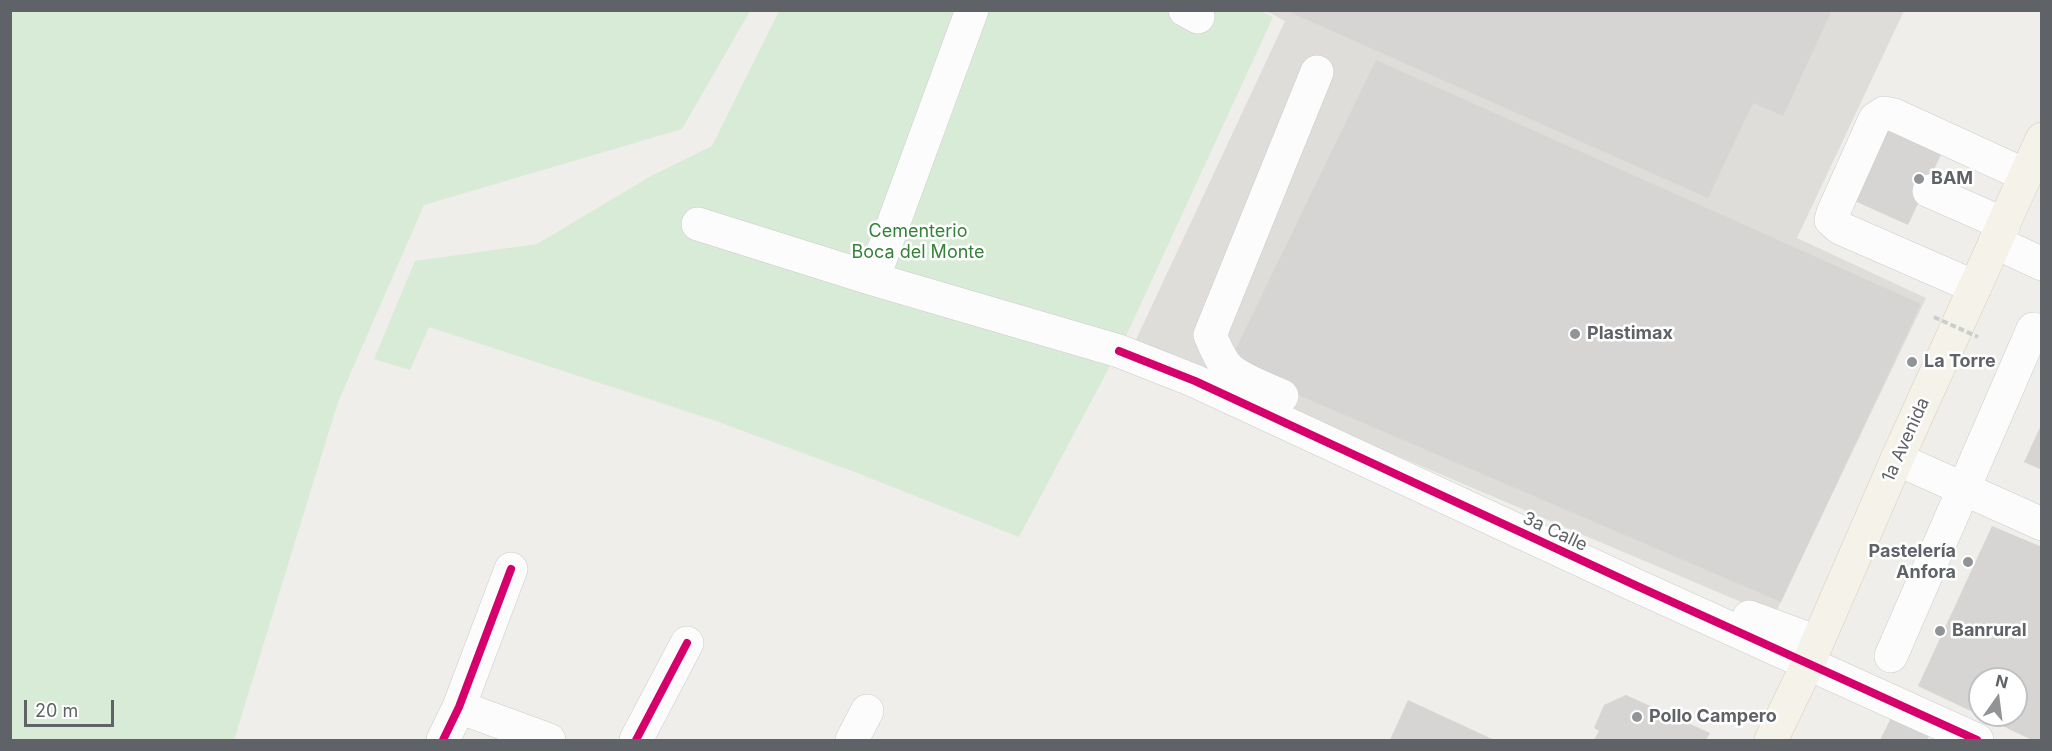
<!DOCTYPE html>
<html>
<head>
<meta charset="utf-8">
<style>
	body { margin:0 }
	#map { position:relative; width:2052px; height:751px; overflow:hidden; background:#efeeea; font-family:Inter,sans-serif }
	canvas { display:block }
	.frame { position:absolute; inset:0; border:12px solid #5f6368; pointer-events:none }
	.north { position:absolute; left:1968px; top:667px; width:60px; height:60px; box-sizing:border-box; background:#fff; border:2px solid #bfc1c3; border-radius:50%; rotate:14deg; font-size:16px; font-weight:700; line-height:24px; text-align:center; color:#5f6368 }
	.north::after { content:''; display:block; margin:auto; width:21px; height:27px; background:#919496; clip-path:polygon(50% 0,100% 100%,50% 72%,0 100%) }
	.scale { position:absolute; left:24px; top:700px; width:90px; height:27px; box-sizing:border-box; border:3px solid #5f6368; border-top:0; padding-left:8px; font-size:18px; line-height:21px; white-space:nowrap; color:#5f6368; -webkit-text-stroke:4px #fff; paint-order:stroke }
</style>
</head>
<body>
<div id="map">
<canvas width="2052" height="751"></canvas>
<div class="frame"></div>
<div class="north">N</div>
<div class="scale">20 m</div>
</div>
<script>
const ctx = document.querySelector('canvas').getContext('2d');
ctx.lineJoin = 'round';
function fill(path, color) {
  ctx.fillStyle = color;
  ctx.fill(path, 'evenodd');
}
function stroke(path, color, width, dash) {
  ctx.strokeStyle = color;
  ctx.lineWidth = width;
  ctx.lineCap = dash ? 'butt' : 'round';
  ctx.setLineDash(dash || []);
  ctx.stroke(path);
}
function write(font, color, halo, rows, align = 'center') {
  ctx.font = font + ' Inter,sans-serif';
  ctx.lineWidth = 5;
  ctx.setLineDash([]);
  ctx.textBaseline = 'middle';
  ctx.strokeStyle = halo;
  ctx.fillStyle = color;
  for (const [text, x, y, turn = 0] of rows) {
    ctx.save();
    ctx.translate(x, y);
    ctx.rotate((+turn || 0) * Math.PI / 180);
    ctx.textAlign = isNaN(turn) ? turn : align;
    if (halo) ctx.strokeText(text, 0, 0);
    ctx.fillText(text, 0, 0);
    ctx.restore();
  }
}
fill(new Path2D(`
	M1266 11H1904L1797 238 1926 298 1774 616 1134 344 1285 21Z`), '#dfddda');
fill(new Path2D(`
	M1259 10 1273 17 1127 334 1019 537 857 473 716 421 429 327 410 370 374 359 415 261 537 244 651 176 712 146 779 11Z
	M10 11H750L682 129 424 205 338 402 234 740H11Z`), '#d8ebd6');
fill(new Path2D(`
	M1285 10H1832L1783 116 1753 103 1708 198Z
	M1376 60 1921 304 1781 602 1228 365Z
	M1886 118 1946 144 1908 225 1848 198Z
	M2042 423V470L2024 462Z
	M1992 526 2042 547V740H2032L1918 686ZM1980 679H2016V715H1980Z
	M1626 695 1710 733 1706 740H1594L1599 731 1594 728 1604 705Z
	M1408 700 1490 738 1495 740H1390Z
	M1891 718 1930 734 1927 740H1880Z`), '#d6d5d3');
const minor = new Path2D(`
	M1185 10 1198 17
	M1929 191 2004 224
	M698 224 873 279 1119 351 1195 381 1637 586 1977 740
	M1995 242 2042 264
	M873 279 972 10
	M1975 287 1840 228 1831 220 1833 213 1875 119 1884 113 1894 115 2025 175
	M1282 396C1265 388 1243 381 1229 369 1220 360 1215 346 1210 335L1317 72
	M1897 459 2042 524
	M1749 617 1817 642
	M1891 656 2033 329
	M459 707 549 740
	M443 740 459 707 511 569
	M636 740 687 643
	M852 740 867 711`);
const major = new Path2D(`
	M1771 740 1808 664 1897 459 2042 139`);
stroke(minor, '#cbcccc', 34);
stroke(major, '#d7ceb8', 34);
stroke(minor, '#fdfcfc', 33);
stroke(major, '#f4f2e9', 33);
stroke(new Path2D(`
	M1934 317 1978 337`), '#cacfcc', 4, [6, 3]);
stroke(new Path2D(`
	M1119 351 1195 381 1637 586 1977 740
	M443 740 459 707 511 569
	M636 740 687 643`), '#d6006c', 8);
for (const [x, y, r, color] of [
	[1919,179,6,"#919496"],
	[1575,334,6,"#919496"],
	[1912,362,6,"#919496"],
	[1968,562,6,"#919496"],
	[1940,631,6,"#919496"],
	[1637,717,6,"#919496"]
]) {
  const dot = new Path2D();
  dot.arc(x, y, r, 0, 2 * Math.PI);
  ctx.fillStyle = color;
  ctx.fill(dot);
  stroke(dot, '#fff', 2);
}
write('bold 18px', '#5f6368', '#fff', [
	["BAM",1931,179],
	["Plastimax",1587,334],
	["La Torre",1924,362],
	["Pastelería",1956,552,"right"],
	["Anfora",1956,573,"right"],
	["Banrural",1952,631],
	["Pollo Campero",1649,717]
], 'left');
write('18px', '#348238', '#fff', [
	["Cementerio",918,232],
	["Boca del Monte",918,253]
]);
write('18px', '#5f6368', '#fff', [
	["1a Avenida",1906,440,-66],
	["3a Calle",1555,532,25]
]);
</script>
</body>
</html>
